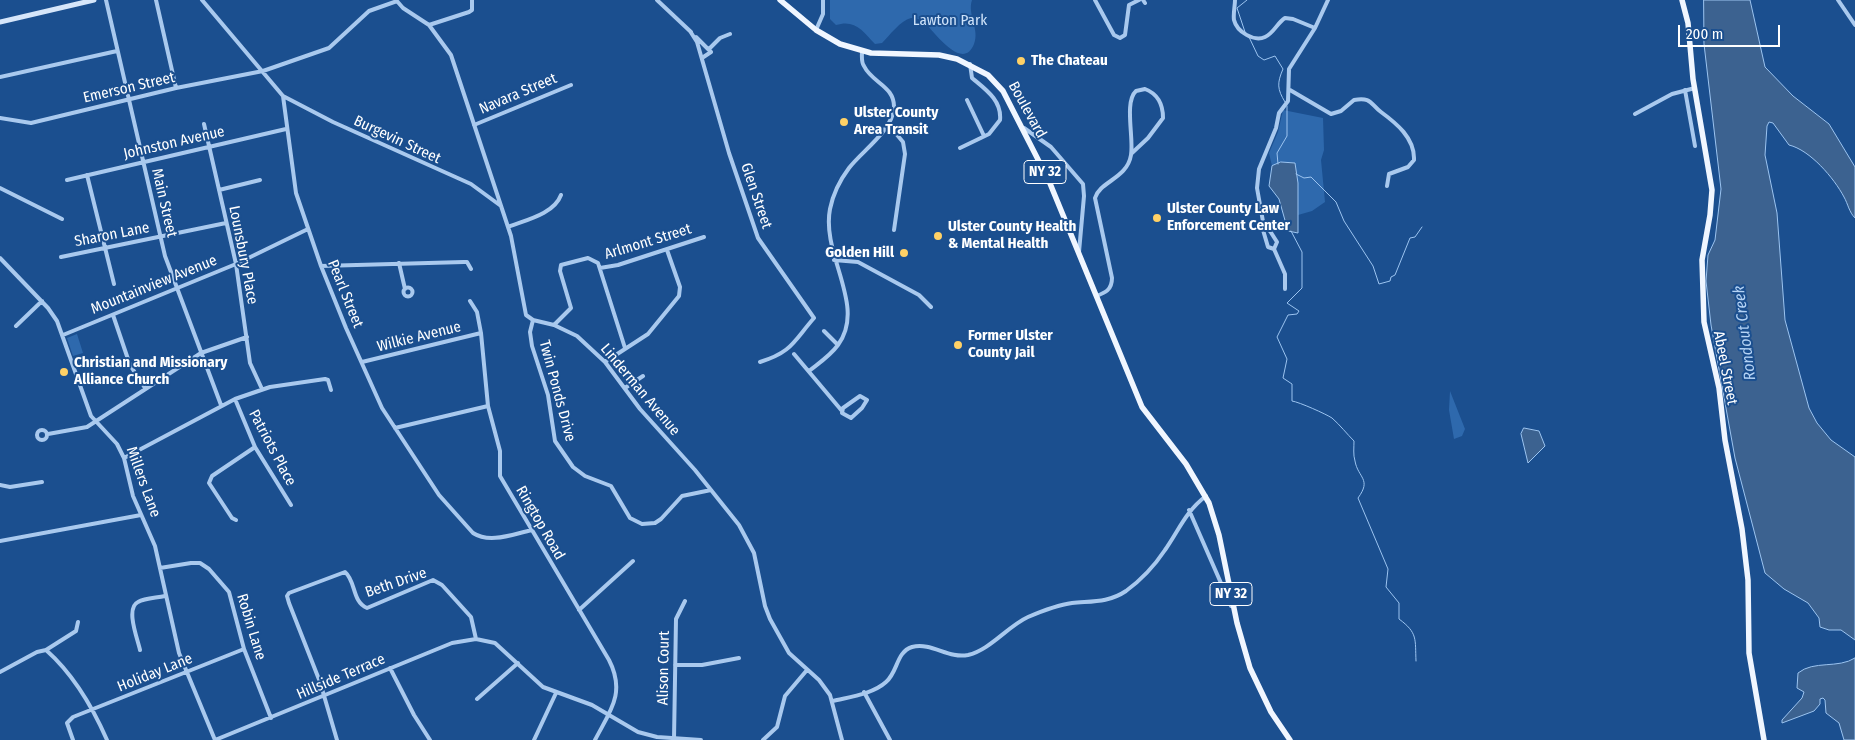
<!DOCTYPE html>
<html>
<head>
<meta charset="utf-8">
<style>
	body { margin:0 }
	#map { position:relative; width:1855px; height:740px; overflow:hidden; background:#1b4f8f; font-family:"Fira Sans Condensed",sans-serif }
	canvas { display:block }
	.scale { position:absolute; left:1678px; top:25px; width:102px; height:22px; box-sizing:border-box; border:2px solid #fff; border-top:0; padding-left:6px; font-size:15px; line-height:18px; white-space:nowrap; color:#fff; -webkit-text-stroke:4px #1b4f8f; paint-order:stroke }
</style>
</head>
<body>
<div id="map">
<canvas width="1855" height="740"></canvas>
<div class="scale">200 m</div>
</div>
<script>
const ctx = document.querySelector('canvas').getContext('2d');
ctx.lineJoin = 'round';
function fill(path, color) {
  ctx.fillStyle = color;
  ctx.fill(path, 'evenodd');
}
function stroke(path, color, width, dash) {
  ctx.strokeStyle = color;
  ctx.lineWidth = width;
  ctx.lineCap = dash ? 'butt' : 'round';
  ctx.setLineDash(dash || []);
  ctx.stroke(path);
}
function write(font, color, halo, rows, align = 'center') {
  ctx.font = font + ' "Fira Sans Condensed",sans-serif';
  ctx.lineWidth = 4;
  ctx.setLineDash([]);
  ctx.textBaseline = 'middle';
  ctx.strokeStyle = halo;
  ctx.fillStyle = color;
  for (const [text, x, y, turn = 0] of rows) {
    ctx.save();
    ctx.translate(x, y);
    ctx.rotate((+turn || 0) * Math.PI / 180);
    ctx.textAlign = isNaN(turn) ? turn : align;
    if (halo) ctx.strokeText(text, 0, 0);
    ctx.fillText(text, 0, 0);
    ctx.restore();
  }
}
fill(new Path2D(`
	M830 0H972C967 15 980 29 974 44 962 74 931 27 922 20 919 19 914 18 911 18 900 21 890 35 882 43L875 44C863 31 855 19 836 25L830 19Z
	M1283 110 1323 118 1324 150 1321 160 1325 202 1312 211 1298 215 1295 164 1281 162 1272 166 1269 153 1278 132Z
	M77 334 83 353 73 356 67 338Z
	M1450 391 1465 429 1462 436 1454 439 1449 410Z`), '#2e69ad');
const water = new Path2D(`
	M1704 0H1750L1765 67 1793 96 1829 124 1855 167V218C1849 212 1848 204 1844 197 1834 178 1810 150 1789 145L1773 123 1769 122 1767 126 1765 155 1777 213 1785 320 1809 408 1817 423 1831 440 1855 457V640L1841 630H1829L1820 627 1819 618 1808 603 1784 589 1765 573 1735 458 1711 325 1706 281 1708 255 1715 240 1721 189 1704 44Z
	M1281 162 1295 163 1298 183V233L1288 231 1279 199 1269 186 1272 166Z
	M1524 428 1539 431 1545 446 1528 463 1521 434Z
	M1855 658V740H1844L1839 723 1826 713 1825 700 1823 698 1820 699V704L1814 711 1782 723V720L1802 698 1804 692 1797 688 1798 673C1814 660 1838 669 1855 658Z`);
fill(water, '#3c6290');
stroke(water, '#9cc4f0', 1);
stroke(new Path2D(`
	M1245 32 1237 8 1247 0
	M1249 37 1258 56 1264 60 1275 56 1283 69C1277 83 1277 89 1285 102
	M1278 164 1277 153 1287 136V106
	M1296 174 1304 178 1311 177 1336 202 1344 221 1373 266 1379 284 1390 281 1391 277 1395 275 1410 238 1415 237 1422 227
	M1291 231 1302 252V288L1287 303 1299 311 1297 314 1288 315 1277 337 1287 359 1283 378 1292 384V401C1299 402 1326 414 1332 418 1340 425 1347 434 1354 441 1354 447 1353 455 1355 461 1358 478 1372 479 1358 498L1388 569 1386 587 1399 603V619C1418 633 1415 639 1416 661`), '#9cc4f0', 1);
stroke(new Path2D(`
	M106 0 165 256 221 405
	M156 0 176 88
	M202 0 283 96 296 193 321 266 346 328 382 408 439 495 473 533C490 544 513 534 532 530
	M396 0 403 8 429 25 451 55 511 236 526 315 533 320 554 325 577 336 605 362 640 409 695 470 739 525 754 553 765 606 770 619 789 653 819 680 830 695 842 740
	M657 0 691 32
	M1095 0 1114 35 1120 38 1125 35 1129 5 1139 0
	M1143 0 1145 3
	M1235 0C1235 6 1233 14 1234 20 1237 32 1254 42 1265 37 1274 33 1277 23 1285 18L1293 19 1315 28
	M1838 0 1855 25
	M429 25 469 12 472 10V0
	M816 30 823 14V0
	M690 31 697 42 729 153 758 238 814 318C793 342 792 352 760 362
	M696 37 711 52 702 58
	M709 49 720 38 730 34
	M0 77 117 51
	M1290 90 1331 114 1341 111 1354 100C1372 97 1370 104 1381 112 1396 123 1415 138 1414 160L1408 167 1389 174 1387 186
	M1685 90 1695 146
	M283 96 333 122 471 184 501 206
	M967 100 984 136
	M1635 114 1672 94 1695 88
	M0 118 31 123 176 88 263 71 329 48 369 11 397 1
	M204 124 236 264 250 363 262 389
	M888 124 903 142 905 154 894 230
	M474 125 571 85
	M1024 128 1051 147 1083 184 1084 196 1079 252
	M960 148 989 134 1000 120C1002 100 985 89 972 78L970 64
	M87 175 114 284
	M67 180 286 129
	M0 188 62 219
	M219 190 260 180
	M508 227C526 220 554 214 561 195
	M1264 227 1263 230 1268 247 1274 249
	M61 257 226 223
	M0 258 48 308 57 321 91 416 117 444 124 458 133 496 155 546 179 653 215 740
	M834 260 858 262 919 295 931 307
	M399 263 405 289
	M321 266 464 262H467L471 269
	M600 268 618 265 704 237
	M403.5 292a4.5 4.5 0 1 1 9 0a4.5 4.5 0 1 1-9 0Z
	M1285 289V274L1274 249 1277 242 1270 231 1264 227 1257 188 1259 169 1276 128 1279 113 1288 101 1289 69 1315 28 1328 0
	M1096 296C1105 293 1112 290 1112 278L1095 198C1100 181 1127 179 1131 155 1134 138 1124 102 1136 91L1145 89C1158 94 1163 105 1163 118L1148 138 1132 153
	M470 301 477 312 481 333 488 406 500 451V476L609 660C626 693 610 711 595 740
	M113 315 130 365 145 388
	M533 320 530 332 532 346 548 395 555 441 573 467 585 476 611 486 630 518 642 524 655 523 661 519 682 496 711 490
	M554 325 571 308 560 271 561 265 588 258 598 263 625 348
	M16 326 42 301
	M824 331 838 345
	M63 335 236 264 308 229
	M794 354 842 411
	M362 362 481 333
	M605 362 648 334 679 296 680 287 667 250
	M809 371C819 363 830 356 838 345 867 306 821 255 830 209 833 194 840 180 849 168 862 151 892 131 894 108 895 86 872 83 864 66 861 62 862 56 862 51
	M625 388 643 376
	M860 396 867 400 862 408 851 418 842 413 843 408Z
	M235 399 255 447 291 505
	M395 428 488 406
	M37 435a5 5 0 1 1 10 0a5 5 0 1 1-10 0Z
	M48 434 87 427 201 353 247 337
	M124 458 235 399 270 387 325 379 328 380 331 390
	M0 485 10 487 42 482
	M1189 510 1231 606
	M236 520 232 518 209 483 212 476 255 447
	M0 541 141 515
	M160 568 191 563H200L209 569 229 592 244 649 271 718
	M579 610 633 561
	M46 650C72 673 93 708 107 740
	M140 650C138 640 125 608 138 602 145 598 156 598 165 596
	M675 665H702L739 658
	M390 668 414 715 430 740
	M0 672 37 652 46 650 76 631 78 622
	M864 692 890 740
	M477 699 518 663
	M833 701C849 697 873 694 886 682 898 672 896 652 912 647 932 642 948 659 968 655 990 650 1008 626 1028 617 1042 611 1057 605 1072 603 1092 601 1108 603 1126 591 1141 580 1155 565 1165 550 1179 530 1186 511 1206 496
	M674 739 676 619 685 601
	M73 740 67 723 73 717 244 649
	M215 740 452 643 476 639 495 643 543 687 592 705 638 732 657 737 701 740
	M337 740 320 682 289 603 287 596 289 593 345 572C356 581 352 602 367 608L433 580 442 585 471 617 476 639
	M534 740 556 693
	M763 740 777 727 785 696 807 670`), '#a9c9ee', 4);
stroke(new Path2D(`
	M0 22 94 0`), '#d6e6fa', 5);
stroke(new Path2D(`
	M780 0 816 30 840 44 871 53 939 55 957 59 988 75 1003 91 1049 181 1142 407 1186 464 1209 503 1219 535 1237 623 1250 668 1271 712 1290 740
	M1682 0 1688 23 1693 79 1712 190 1710 215 1702 260 1704 322 1719 388 1725 440 1742 529 1748 580 1749 653 1764 740`), '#f0f6ff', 5.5);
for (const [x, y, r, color] of [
	[1021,61,5,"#ffd166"],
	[844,122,5,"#ffd166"],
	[1157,218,5,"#ffd166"],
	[938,236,5,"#ffd166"],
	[904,253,5,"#ffd166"],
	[958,345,5,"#ffd166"],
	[64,372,5,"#ffd166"]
]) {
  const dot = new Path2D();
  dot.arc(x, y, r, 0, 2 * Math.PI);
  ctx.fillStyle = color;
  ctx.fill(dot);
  stroke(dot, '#1b4f8f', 2);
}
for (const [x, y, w] of [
	[1045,172,42],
	[1231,594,42]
]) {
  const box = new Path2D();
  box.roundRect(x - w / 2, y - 11.5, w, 23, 4);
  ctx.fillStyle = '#1b4f8f';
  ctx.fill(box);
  stroke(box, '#fff', 1);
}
write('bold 14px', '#fff', null, [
	["NY 32",1045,172],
	["NY 32",1231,594]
]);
write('15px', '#cfe3fa', '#1b4f8f', [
	["Lawton Park",950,21]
]);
write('bold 15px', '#fff', '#1b4f8f', [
	["The Chateau",1031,61],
	["Ulster County",854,113],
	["Area Transit",854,130],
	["Ulster County Law",1167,209],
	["Enforcement Center",1167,226],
	["Ulster County Health",948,227],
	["& Mental Health",948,244],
	["Golden Hill",894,253,"right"],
	["Former Ulster",968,336],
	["County Jail",968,353],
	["Christian and Missionary",74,363],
	["Alliance Church",74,380]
], 'left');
write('15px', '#fff', '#1b4f8f', [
	["Emerson Street",129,88,-13],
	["Navara Street",518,94,-23],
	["Boulevard",1027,110,61],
	["Burgevin Street",397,140,25],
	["Johnston Avenue",174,143,-13],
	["Glen Street",756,196,71],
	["Main Street",164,203,77],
	["Sharon Lane",112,235,-11],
	["Arlmont Street",648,242,-17],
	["Lounsbury Place",243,255,79],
	["Mountainview Avenue",154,285,-22],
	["Pearl Street",345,294,68],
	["Wilkie Avenue",419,337,-14],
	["Abeel Street",1725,368,79],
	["Linderman Avenue",640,390,50],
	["Twin Ponds Drive",557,391,75],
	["Patriots Place",272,448,62],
	["Millers Lane",143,482,70],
	["Ringtop Road",540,523,60],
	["Beth Drive",396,583,-19],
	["Robin Lane",251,627,73],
	["Alison Court",664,668,-89],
	["Holiday Lane",155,673,-22],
	["Hillside Terrace",341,677,-23]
]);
write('italic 16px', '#b5d3f5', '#1b4f8f', [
	["Rondout Creek",1745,333,-97]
]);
</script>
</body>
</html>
